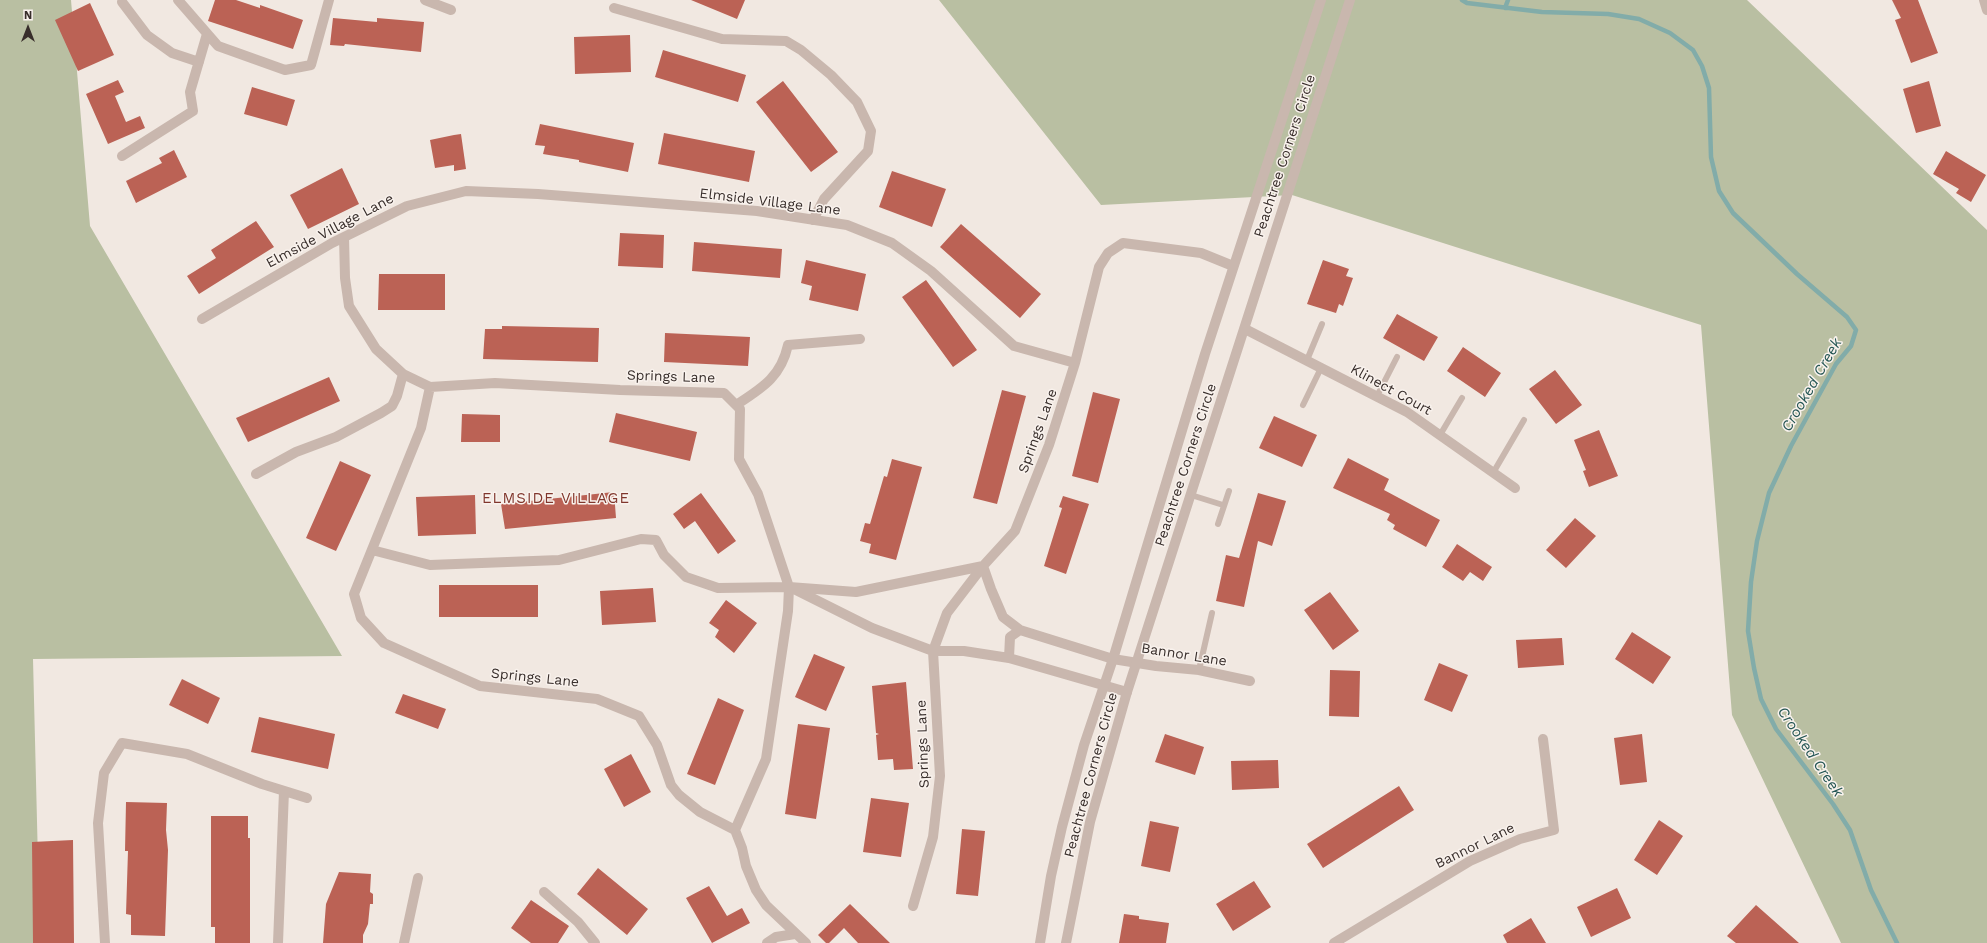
<!DOCTYPE html>
<html>
<head>
<meta charset="utf-8">
<style>
	body { margin:0 }
	#map { position:relative; width:1987px; height:943px; overflow:hidden; background:#f1e8e1; font-family:"Work Sans",sans-serif }
	canvas { display:block }
	.north { position:absolute; left:8px; top:8px; width:40px; height:40px; -webkit-text-stroke:3px #f9f2ed; paint-order:stroke; rotate:0deg; font-size:11px; font-weight:700; line-height:16px; text-align:center; color:#382e2b }
	.north::after { content:''; display:block; margin:auto; width:14px; height:18px; background:#382e2b; clip-path:polygon(50% 0,100% 100%,50% 72%,0 100%) }
</style>
</head>
<body>
<div id="map">
<canvas width="1987" height="943"></canvas>
<div class="north">N</div>
</div>
<script>
const ctx = document.querySelector('canvas').getContext('2d');
ctx.lineJoin = 'round';
function fill(path, color) {
  ctx.fillStyle = color;
  ctx.fill(path, 'evenodd');
}
function stroke(path, color, width, dash) {
  ctx.strokeStyle = color;
  ctx.lineWidth = width;
  ctx.lineCap = dash ? 'butt' : 'round';
  ctx.setLineDash(dash || []);
  ctx.stroke(path);
}
function write(font, color, halo, rows, align = 'center') {
  ctx.font = font + ' "Work Sans",sans-serif';
  ctx.lineWidth = 3;
  ctx.setLineDash([]);
  ctx.textBaseline = 'middle';
  ctx.strokeStyle = halo;
  ctx.fillStyle = color;
  for (const [text, x, y, turn = 0] of rows) {
    ctx.save();
    ctx.translate(x, y);
    ctx.rotate((+turn || 0) * Math.PI / 180);
    ctx.textAlign = isNaN(turn) ? turn : align;
    if (halo) ctx.strokeText(text, 0, 0);
    ctx.fillText(text, 0, 0);
    ctx.restore();
  }
}
fill(new Path2D(`
	M0 0H71L90 226 342 656 33 659 40 943H0Z
	M939 0H1747L1987 230V943H1841L1732 715 1701 325 1292 195 1101 205Z`), '#b9bfa2');
stroke(new Path2D(`
	M1462 0 1467 3 1542 12 1608 14 1639 19 1670 33 1693 50 1702 66 1709 88 1711 157 1719 191 1733 213 1797 274 1847 317 1856 330 1851 346 1836 364 1791 446 1769 493 1757 541 1751 582 1748 631 1754 668 1761 699 1776 729 1833 804 1850 830 1871 890 1897 943
	M1505 8 1508 0`), '#82aca9', 4.5);
fill(new Path2D(`
	M215 0H236L260 8V5L303 20 293 49 208 21Z
	M691 0H745L737 19Z
	M1892 0H1918L1938 53 1911 63 1895 20 1901 18Z
	M90 3 114 55 78 71 55 20Z
	M333 18 377 22V18L424 22 421 52 345 44 344 46 330 45Z
	M630 35 631 72 575 74 574 37Z
	M663 50 746 75 738 102 655 77Z
	M118 80 124 92 115 96 126 122 140 116 145 128 108 144 86 94Z
	M783 81 838 152 811 172 756 102Z
	M1929 81 1941 126 1916 133 1903 89Z
	M252 87 295 100 287 126 244 114Z
	M540 124 634 143 628 172 579 162V160L543 154 545 146 535 145Z
	M664 133 755 151 749 182 658 164Z
	M454 135 461 134 466 169 454 171V165L435 168 430 140Z
	M174 150 187 177 136 203 126 181 162 163 159 158Z
	M1946 151 1986 175 1971 202 1956 193 1959 189 1933 174Z
	M342 168 359 204 308 229 290 195Z
	M892 171 946 189 932 227 879 207Z
	M256 221 274 247 199 294 187 276 216 258 211 250Z
	M961 224 1041 294 1020 318 940 247Z
	M620 233 664 235 663 268 618 266Z
	M694 242 782 249 780 278 692 271Z
	M806 260 866 274 858 311 809 300 812 286 801 283Z
	M1323 260 1349 269 1346 276 1353 278 1343 306 1339 304 1336 313 1307 304Z
	M379 274H445V310H378Z
	M926 280 977 350 953 367 902 297Z
	M1397 314 1438 337 1424 361 1383 338Z
	M502 326 599 328 598 362 483 359 485 329H502Z
	M665 333 750 337 748 366 664 362Z
	M1463 347 1501 373 1485 397 1447 371Z
	M1555 370 1582 405 1556 424 1529 389Z
	M329 377 340 401 248 442 236 418Z
	M1002 390 1026 396 997 504 973 498Z
	M1093 392 1120 399 1098 483 1072 476Z
	M616 413 697 432 690 461 609 442Z
	M462 414 500 415V442H461Z
	M1274 416 1317 435 1302 467 1259 448Z
	M1599 430 1618 476 1589 487 1583 471 1586 470 1574 440Z
	M1348 458 1389 479 1384 490 1440 520 1426 547 1393 529 1395 525 1387 520 1390 514 1333 488Z
	M892 459 922 467 896 560 869 553 871 544 860 541 865 523 870 524 884 476 887 477Z
	M340 461 371 475 336 551 306 538Z
	M614 492 616 518 505 529 501 504Z
	M701 493 736 541 718 554 695 521 684 529 673 514Z
	M1258 493 1286 501 1272 546 1258 541 1244 607 1216 601 1226 555 1239 558Z
	M475 495 476 534 418 536 416 497Z
	M1063 496 1089 504 1066 574 1044 566 1062 508 1059 507Z
	M1575 518 1596 536 1566 568 1546 550Z
	M1457 544 1492 567 1483 581 1470 572 1463 581 1442 567Z
	M439 585H538V617H439Z
	M653 588 656 622 602 625 600 591Z
	M1330 592 1359 631 1333 650 1304 610Z
	M726 600 757 623 734 653 715 637 719 630 709 623Z
	M1632 632 1671 657 1653 684 1615 659Z
	M1562 638 1564 665 1518 668 1516 640Z
	M814 654 845 667 826 711 795 697Z
	M1439 663 1468 675 1452 712 1424 700Z
	M1330 670 1360 671 1359 717 1329 716Z
	M182 679 220 698 208 724 169 705Z
	M906 682 913 769 894 770 893 759 878 760 876 735 879 734 876 733 872 686Z
	M403 694 446 709 438 729 395 713Z
	M718 698 744 710 715 785 687 774Z
	M259 717 335 734 328 769 251 752Z
	M798 724 830 728 816 819 785 814Z
	M1165 734 1204 747 1195 775 1155 762Z
	M1642 734 1647 782 1620 785 1614 738Z
	M631 754 651 792 624 807 604 769Z
	M1278 760 1279 788 1232 790 1231 761Z
	M1399 786 1414 810 1323 868 1307 844Z
	M871 798 909 803 901 857 863 852Z
	M126 802 167 803 166 830 168 850 165 936 131 935V915L126 914 128 851H125Z
	M211 816H248V838H250V943H215V927H211Z
	M1659 820 1683 836 1657 875 1634 860Z
	M1150 821 1179 827 1170 872 1141 866Z
	M962 829 985 831 978 896 956 894Z
	M73 840 74 943H33L32 842Z
	M598 868 648 909 627 935 577 894Z
	M339 872 371 874 370 892 373 894V904H370L368 924 363 935V943H323L326 904Z
	M1254 881 1271 907 1233 931 1216 904Z
	M709 886 727 916 742 908 750 923 712 943 686 898Z
	M1617 888 1631 918 1591 937 1577 907Z
	M531 900 569 926 558 943H531L511 928Z
	M850 904 890 943H858L844 928 829 943H826L818 935Z
	M1756 905 1799 943H1736L1727 936Z
	M1124 914 1139 916V919L1169 923 1166 943H1119Z
	M1531 918 1546 943H1507L1503 935Z`), '#bb6255');
stroke(new Path2D(`
	M1307 360 1322 324
	M1377 396 1397 357
	M1303 405 1321 368
	M1440 435 1462 398
	M1493 473 1524 420
	M1191 495 1223 505
	M1218 524 1229 491
	M1199 670 1212 613`), '#c9b7ae', 6);
stroke(new Path2D(`
	M178 0 218 46 285 70 311 65 329 0
	M425 0 451 10
	M1984 0 1987 10
	M122 2 147 35 172 53 199 62
	M614 8 722 39 786 41 801 50 831 75 857 102 871 131 868 151 824 199 813 220
	M122 156 193 111 190 92 207 34
	M344 237 345 278 349 306 376 349 403 374 430 387 495 383 620 390 724 393 740 409 739 459 758 494 789 587 788 611 766 759 735 830
	M202 319 332 243 407 206 466 191 538 194 757 211 847 225 892 243 931 271 1014 346 1075 363 1099 267 1108 253 1123 243 1201 253 1233 266
	M1245 329 1407 412 1515 488
	M430 387 421 428 354 594 361 618 384 643 480 686 597 699 639 716 657 745 671 785 679 795 700 812 735 830 742 848 746 866 756 890 766 905 806 943
	M736 405C762 388 781 377 788 345L860 339
	M256 474 296 452 336 437 381 413 392 406 397 396 403 374
	M372 550 430 565 559 560 641 539 656 540 664 555 686 577 718 588 789 587 856 592 983 566 991 589 1003 617 1020 630 1113 659 1156 666 1199 670 1250 681
	M792 588 872 628 933 651H964L1009 658 1127 692
	M1009 658 1010 637 1020 630
	M544 892 578 922 595 943
	M913 906 933 837 940 776 933 651 947 613 983 566 1015 531 1049 445 1075 363
	M105 943 98 823 104 773 122 743 187 754 262 784 307 798
	M278 943 284 791
	M404 943 418 878
	M767 943 776 937 795 934
	M1334 943 1470 861 1520 839 1554 830 1543 739`), '#c9b7ae', 10);
stroke(new Path2D(`
	M1040 943 1051 876 1062 827 1084 745 1113 659 1205 354 1321 0
	M1066 943 1090 822 1127 692 1350 0`), '#c9b7ae', 10);
write('14px', '#382e2b', '#f9f2ed', [
	["Peachtree Corners Circle",1285,156,-72],
	["Elmside Village Lane",770,202,7],
	["Elmside Village Lane",330,231,-28],
	["Springs Lane",671,377,2],
	["Klinect Court",1391,390,29],
	["Springs Lane",1038,431,-70],
	["Peachtree Corners Circle",1186,465,-72],
	["Bannor Lane",1184,655,9],
	["Springs Lane",535,678,6],
	["Springs Lane",923,744,-92],
	["Peachtree Corners Circle",1091,775,-75],
	["Bannor Lane",1475,846,-26]
]);
write('italic 15px', '#245654', '#f9f2ed', [
	["Crooked Creek",1812,385,-60],
	["Crooked Creek",1810,752,56]
]);
ctx.letterSpacing = '1px';
write('15px', '#80362c', '#f9f2ed', [
	["ELMSIDE VILLAGE",556,499]
]);
ctx.letterSpacing = '0px';
</script>
</body>
</html>
